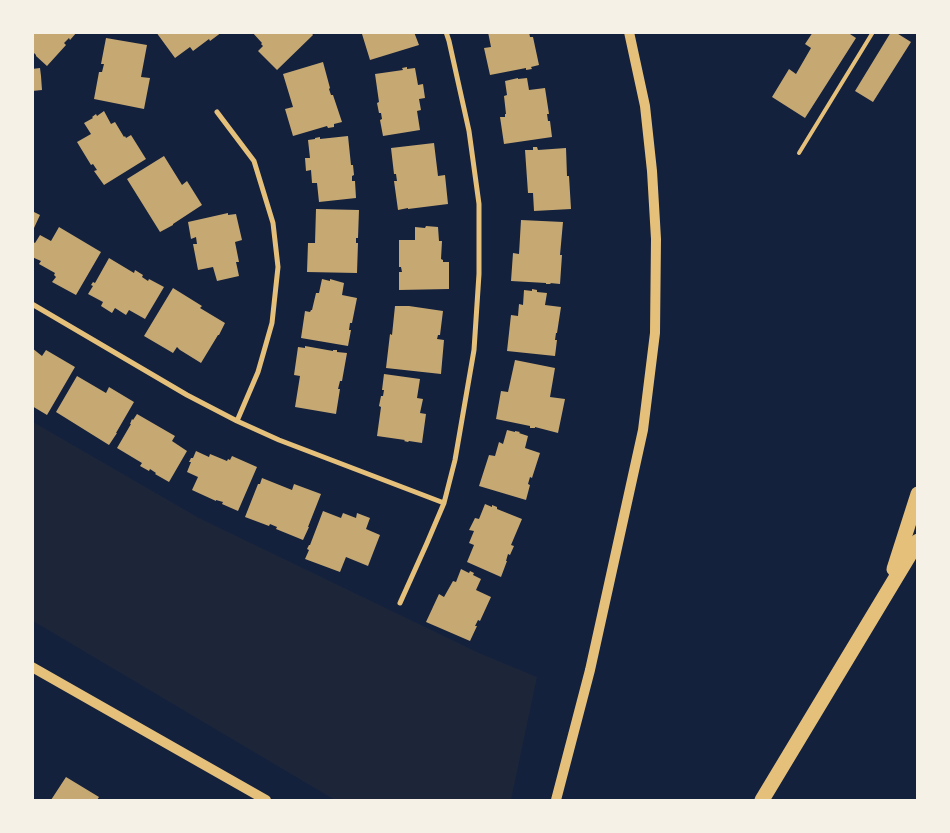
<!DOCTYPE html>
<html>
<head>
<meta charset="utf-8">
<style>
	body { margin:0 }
	#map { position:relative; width:950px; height:833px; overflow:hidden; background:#14213d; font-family:Manrope,sans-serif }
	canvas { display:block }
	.frame { position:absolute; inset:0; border:34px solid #f6f1e7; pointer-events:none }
</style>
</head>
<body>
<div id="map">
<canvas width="950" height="833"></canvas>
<div class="frame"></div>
</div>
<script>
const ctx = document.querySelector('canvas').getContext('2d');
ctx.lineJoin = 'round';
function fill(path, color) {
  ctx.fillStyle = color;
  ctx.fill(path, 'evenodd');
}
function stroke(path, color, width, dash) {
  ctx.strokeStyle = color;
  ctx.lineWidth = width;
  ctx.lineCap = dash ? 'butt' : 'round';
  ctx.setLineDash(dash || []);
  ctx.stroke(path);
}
fill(new Path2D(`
	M33 422 199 518 479 653 537 677 511 800H335L33 621Z`), '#1d2539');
fill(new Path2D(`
	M32 32H77L70 40 69 38 64 43 66 45 47 66 36 56V55L32 51Z
	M156 32H222L210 41 209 39 193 51 190 47 175 58Z
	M252 32H311L313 35 277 70 258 51 263 46 261 44 262 43Z
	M364 32H414L419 45 370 60 362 34Z
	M488 32H529L530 37H533L539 65 531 67 532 69 526 70V68L490 75 484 48 491 47Z
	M813 32H847L856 38 805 118 772 97 789 69 796 74 811 48 805 44Z
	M891 32H895L911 42 873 102 855 91Z
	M106 38 147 45 141 77 150 78 144 109 94 99 99 72H102L104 64H101Z
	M323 62 330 88 329 89 331 95H333L342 122 334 124V127L328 128 327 126 293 136 285 109 293 107 283 74Z
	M407 67V69L415 68 418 85 423 84 425 98 419 99 421 110 417 111 420 130 383 136 380 120 382 119 381 113H379L377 103 379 102 375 74 403 70 402 68Z
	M40 68 41 76 42 90 32 91V69Z
	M518 78V79L527 78 529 90 545 88 549 114H547L548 121H550L552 137 504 144 500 117H505V114H506L504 96 507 95 505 81Z
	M104 111 111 124 115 122 124 137 125 136 126 138 131 135 146 159 104 185 94 171 97 170 93 164 91 165 77 142 91 134 84 123 93 118 92 117 96 114 97 116Z
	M348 136 351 165H353L354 175 352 176V181H355L356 198 319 202 317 183H312L311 170 306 171 305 158H310L308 140 315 139V138L320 137V139Z
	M434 143 438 176 445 175 448 204 408 209V208L398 210 394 181H397L396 174H394L391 148Z
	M533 147H537L538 150 566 148 567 176H569L571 209 534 211 533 193H528L525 150H533Z
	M164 156 182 185 187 181 202 205 173 224V225L160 232 127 179Z
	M316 209 359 210 358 238H356V243H358L357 273 307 272 308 243H315Z
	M32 211 40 215 34 228H32Z
	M228 213V215L236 214 242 240 235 242 239 262H236L239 276 217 281 213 267 198 270 193 244H197L196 237 191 239 188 222Z
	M521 220 563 222 560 255H562L560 284 550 283 551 284H546V283L511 281 513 253 519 254Z
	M426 226 438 227 439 241H442L441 259 443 260V262H449V289L399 290V272H402L401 267H399V240H415V227L425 228Z
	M59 227 101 252 76 295 52 282 56 277 54 275 55 273 39 264 41 261 32 257V243L33 242 35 243 40 235 51 241Z
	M109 258 134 273 135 270 143 275 142 277 148 281 149 279 164 287 145 319 129 310 126 315 115 308 112 313 101 306 103 302 88 294 93 286 91 285 93 282 95 283Z
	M322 279 330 281V279L344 283 342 295 357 298 352 323H350L349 330H351L348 346 301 338 305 311 310 312 311 310H312L316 293H319Z
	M173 288 202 306 200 308 225 323 219 335H218L201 363 180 350 177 347 173 353 144 336Z
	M532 289 537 290V292L547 293 545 305 561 307 557 333H556L555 340H557L555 356 507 351 511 315 518 316 519 304 523 305 524 290 532 291Z
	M395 306H409L443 311 440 335H438L437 339 444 340 441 374 386 368 390 334 392 335Z
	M305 346 333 351V350H337V352L347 353 342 381H340L338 389H340L336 414 295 407 300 376 294 375 298 347 305 348Z
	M32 348 42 356 46 350 75 367 47 415 32 406Z
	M515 360 555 368 550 397 565 399 558 433 535 427V428H530V426L496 419 501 391 508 392Z
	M384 374 420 379 417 398 423 399 420 413 426 414 422 443 409 441 408 442 404 441 405 440 377 436 381 407 379 406 381 396H383L384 390H382Z
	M77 376 106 393 109 387 134 402 116 433H117L109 445 56 412Z
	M137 414 175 436 172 441 187 451 169 482 155 474 156 473 150 469 149 471 140 466 142 463 117 448 131 424H130L132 419 133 420Z
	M507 430 515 432V431L520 432 519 433 528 436 525 448 540 453 532 478 530 477 528 484 530 485 526 500 479 486 489 455 495 456 499 442 503 444Z
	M196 451 209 457 210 454 227 461 228 459 230 460 232 456 257 467 238 511 222 504 223 502 216 500V501L192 490 198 477 187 472 191 462H189L191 458H193Z
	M262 478 292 490 294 484 321 494 308 527H309L303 540 276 529 277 527 270 524 269 526 245 517 258 484H260Z
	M485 504 492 507V505L497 507V509L522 519 511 545 514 546 510 555 508 554 506 561H507L501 577 467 562 474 545 469 543 474 531 469 530 475 518 479 519Z
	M323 511 341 518 343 513 356 518 357 513 370 518 366 529 380 535 368 566 346 557 340 572 305 559 309 550 307 549 309 545H310Z
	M461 569 469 573 470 571 474 573 473 575 481 579 476 590 491 597 480 621 478 620 475 626H477L470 641 426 622 439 594 444 597 453 581 456 582Z
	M66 777 99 797 97 800H51Z`), '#c6a872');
stroke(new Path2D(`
	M799 153 873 32`), '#e5c07b', 4);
stroke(new Path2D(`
	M217 112 254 161 273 223 278 267 272 323 258 372 237 421
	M32 304 187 395 237 421 279 440 444 503
	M400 603 427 543 444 503 455 460 474 350 479 274V204L469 131 449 41 446 32`), '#e5c07b', 5);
stroke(new Path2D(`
	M32 667 266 800
	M556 800 590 670 643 430 655 333 656 239 652 171 645 106 629 32`), '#e5c07b', 10);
stroke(new Path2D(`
	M894 569 918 494
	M762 800 918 541`), '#e5c07b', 15);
</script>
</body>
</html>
